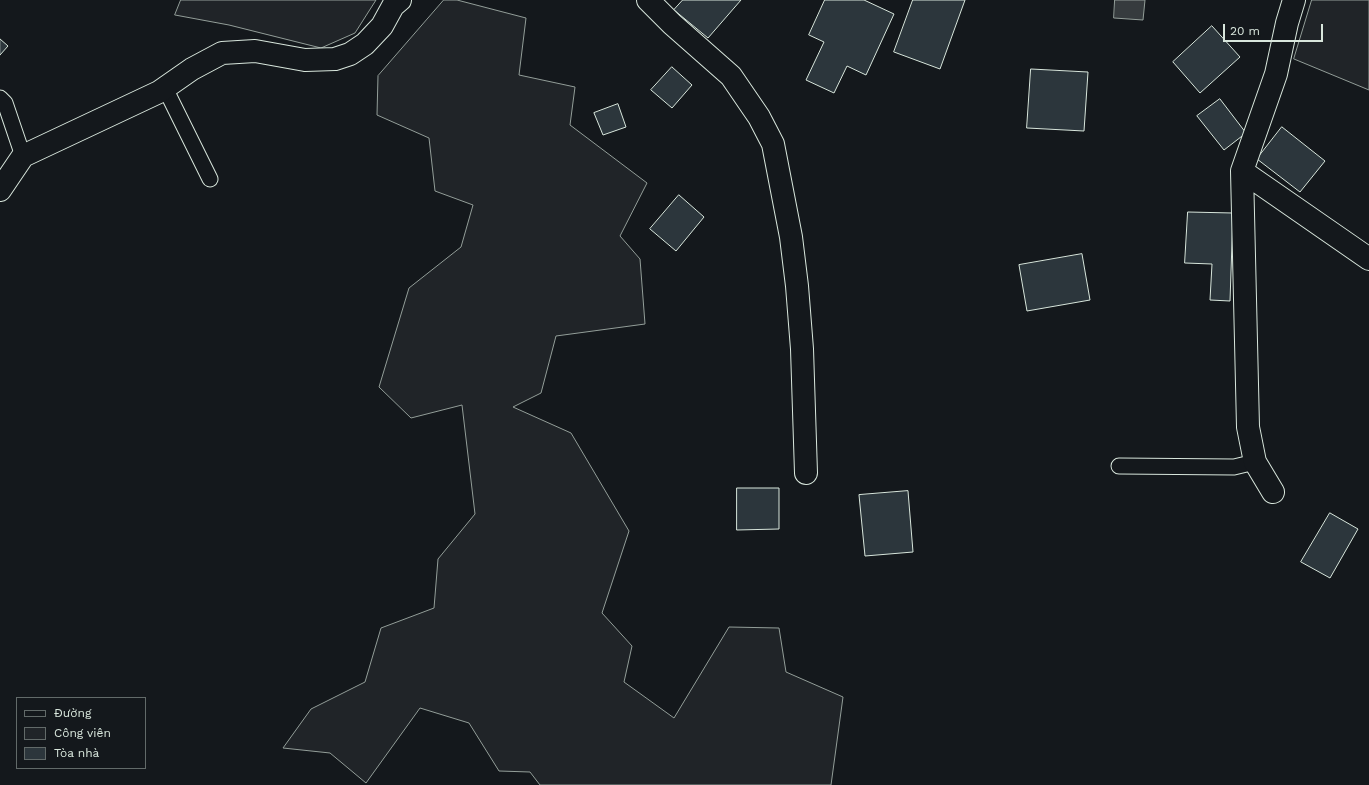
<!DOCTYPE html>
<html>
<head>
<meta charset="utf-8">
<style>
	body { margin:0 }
	#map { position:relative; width:1369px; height:785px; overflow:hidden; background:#14181c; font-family:"Work Sans",sans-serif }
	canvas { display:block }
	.legend { position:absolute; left:16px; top:697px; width:130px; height:72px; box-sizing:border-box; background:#14181c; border:1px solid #626a69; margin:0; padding:5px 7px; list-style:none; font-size:12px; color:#d8e6dc }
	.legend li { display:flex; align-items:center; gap:8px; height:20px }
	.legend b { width:20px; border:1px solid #626a69 }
	.scale { position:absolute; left:1223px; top:24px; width:100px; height:18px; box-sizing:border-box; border:2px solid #d8e6dc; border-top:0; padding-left:5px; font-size:12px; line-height:14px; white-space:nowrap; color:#d8e6dc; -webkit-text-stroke:3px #14181c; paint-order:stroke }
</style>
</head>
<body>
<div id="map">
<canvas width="1369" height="785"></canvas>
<ul class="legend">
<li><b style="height:5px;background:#14181c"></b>Đường</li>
<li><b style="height:11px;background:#202428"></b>Công viên</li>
<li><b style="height:11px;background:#2c363c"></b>Tòa nhà</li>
</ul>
<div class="scale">20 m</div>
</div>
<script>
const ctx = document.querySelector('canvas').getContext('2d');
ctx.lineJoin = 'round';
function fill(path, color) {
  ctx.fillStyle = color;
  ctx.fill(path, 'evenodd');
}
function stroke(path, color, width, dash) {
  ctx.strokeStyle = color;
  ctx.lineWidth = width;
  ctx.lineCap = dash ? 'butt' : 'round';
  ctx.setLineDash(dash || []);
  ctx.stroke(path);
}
const green = new Path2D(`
	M181 0H376L355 33 321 48 229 25 175 15Z
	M444 0H457L526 18 519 75 575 87 570 125 647 183 620 236 640 259 645 324 556 336 541 393 513 407 571 433 629 531 602 613 632 646 624 682 674 718 729 627 779 628 786 672 843 697 831 785H540L530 772 499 771 469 723 420 708 366 783 330 753 283 748 311 709 365 682 381 628 434 608 438 559 475 514 462 405 411 418 379 387 409 288 461 247 473 205 435 191 429 138 377 115 378 76Z
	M1312 0H1369V90L1294 59Z`);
fill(green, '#202428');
stroke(green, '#939e99', 1);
const water = new Path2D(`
	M1115 0H1145L1143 20 1114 18Z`);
fill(water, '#363b3e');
stroke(water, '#939e99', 1);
const building = new Path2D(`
	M683 0H741L708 38 674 10Z
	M825 0H864L894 14 866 75 847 66 834 93 806 80 824 42 809 35Z
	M913 0H965L940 69 894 52Z
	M1212 26 1240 57 1200 93 1173 62Z
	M0 39 8 46 0 55Z
	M672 67 692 85 672 108 651 90Z
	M1031 69 1088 72 1084 131 1027 128Z
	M1220 99 1246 133 1224 150 1197 116Z
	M618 104 626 127 603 135 594 113Z
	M1282 127 1325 161 1300 192 1257 159Z
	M679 195 704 217 676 251 650 229Z
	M1188 212 1233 213 1230 301 1210 300 1212 264 1185 263Z
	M1082 254 1090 300 1027 311 1019 265Z
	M737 488H779V529L737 530Z
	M908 491 913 552 865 556 859 495Z
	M1330 513 1358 529 1330 578 1301 562Z`);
fill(building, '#2c363c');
stroke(building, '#d8e6dc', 1);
const service = new Path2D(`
	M165 88 210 179
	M0 98 5 103 23 156
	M1119 466 1234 467 1255 462`);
const minor = new Path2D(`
	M648 0 672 24 731 76 759 117 773 144 791 237 797 286 802 349 806 473
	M1242 171 1369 259
	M0 190 23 156 159 92 192 69 222 53 255 51 305 60 335 59 350 54 365 44 382 26 393 6 400 0
	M1273 492 1255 462 1248 427 1242 171 1276 74 1287 23 1294 0`);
stroke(service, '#d8e6dc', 17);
stroke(minor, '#d8e6dc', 24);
stroke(service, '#14181c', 15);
stroke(minor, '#14181c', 22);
</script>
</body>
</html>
